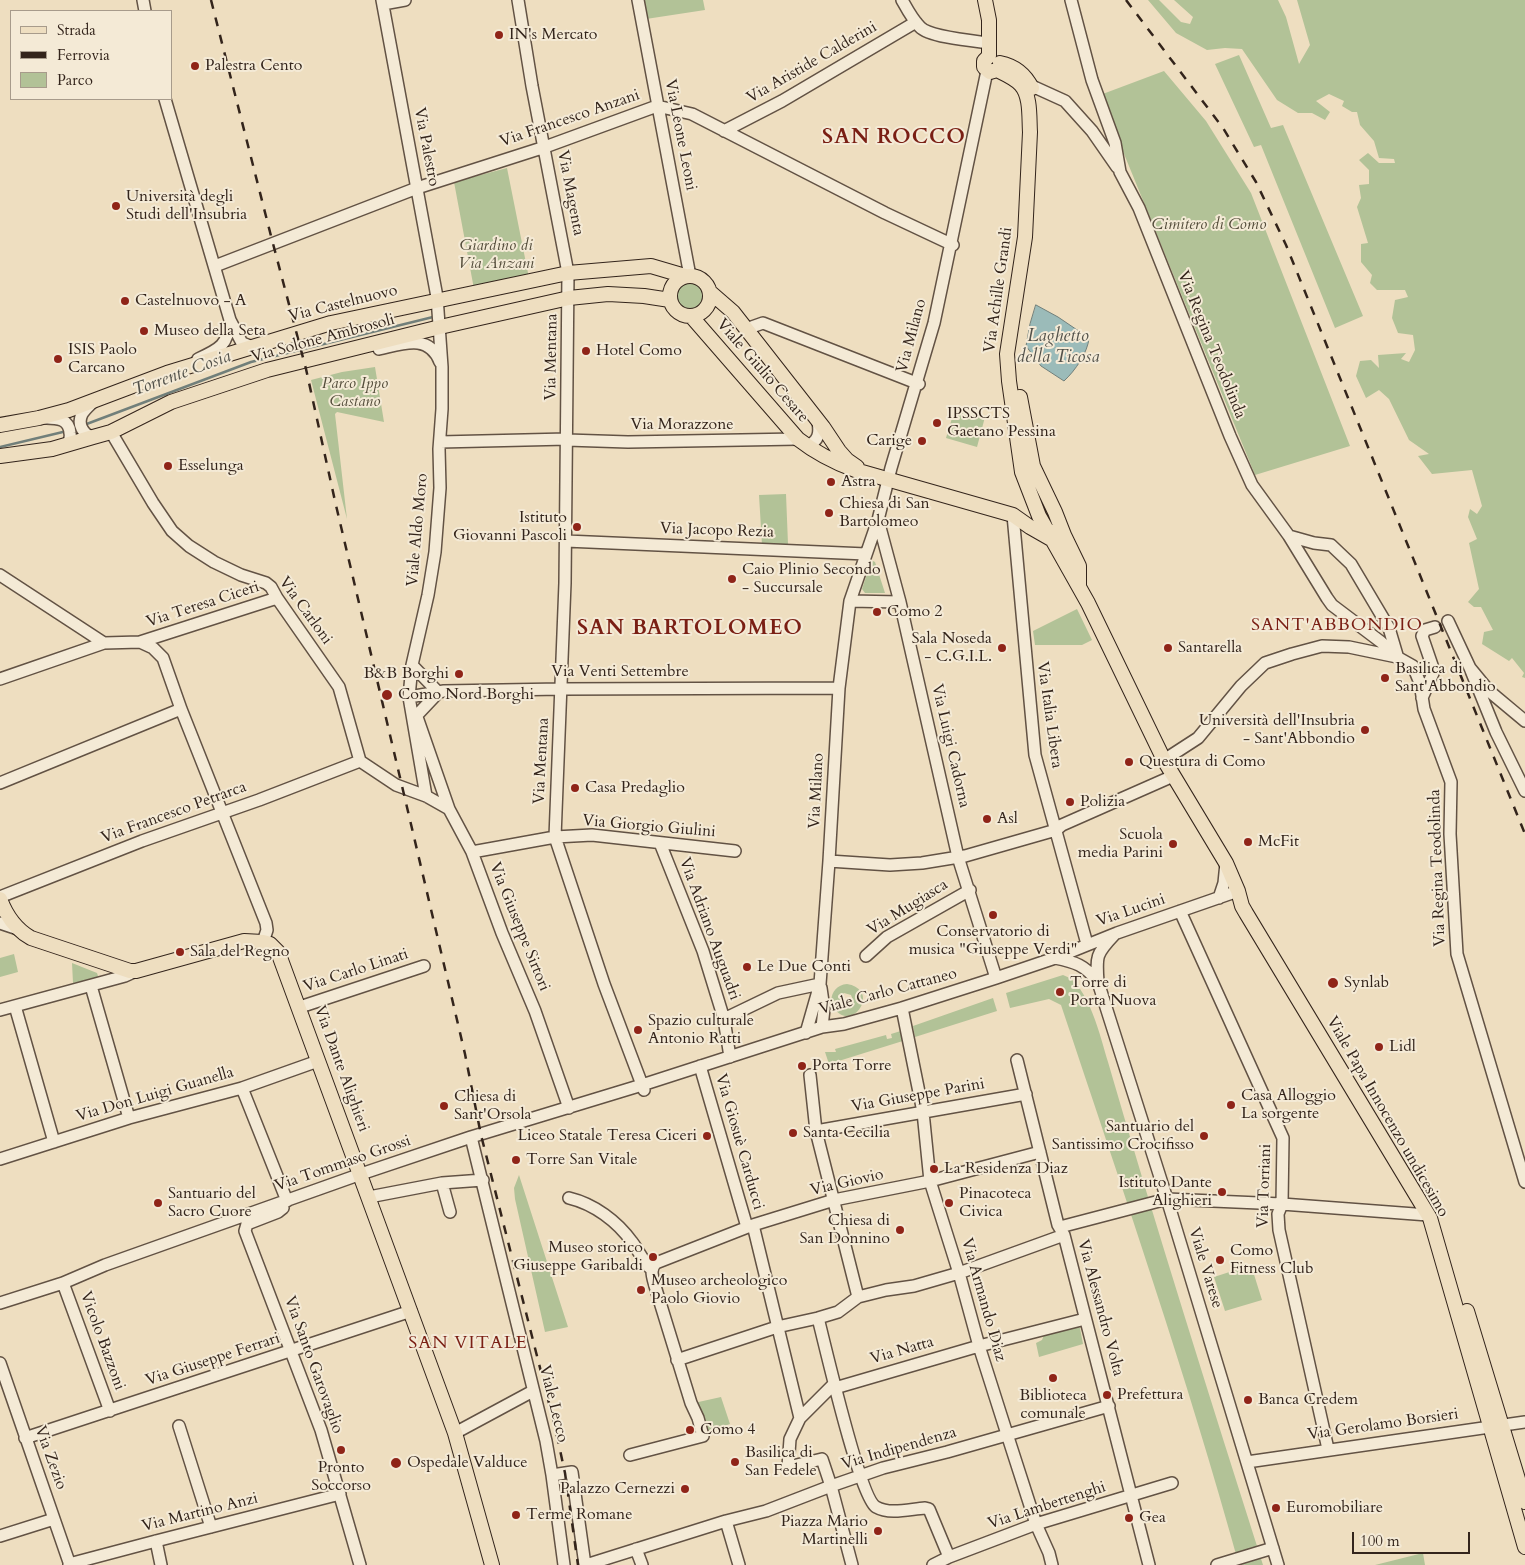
<!DOCTYPE html>
<html>
<head>
<meta charset="utf-8">
<style>
	body { margin:0 }
	#map { position:relative; width:1525px; height:1565px; overflow:hidden; background:#eedec0; font-family:Cardo,serif }
	canvas { display:block }
	.legend { position:absolute; left:10px; top:10px; width:162px; height:90px; box-sizing:border-box; background:#f4ead6; border:1px solid #a79b8b; margin:0; padding:6px 9px; list-style:none; font-size:15px; color:#33241b }
	.legend li { display:flex; align-items:center; gap:10px; height:25px }
	.legend b { width:25px; border:1px solid #a79b8b }
	.scale { position:absolute; left:1352px; top:1532px; width:118px; height:22px; box-sizing:border-box; border:2px solid #33241b; border-top:0; padding-left:6px; font-size:15px; line-height:18px; white-space:nowrap; color:#33241b; -webkit-text-stroke:4px #f4ead6; paint-order:stroke }
</style>
</head>
<body>
<div id="map">
<canvas width="1525" height="1565"></canvas>
<ul class="legend">
<li><b style="height:6px;background:#eedec0"></b>Strada</li>
<li><b style="height:6px;background:#33241b"></b>Ferrovia</li>
<li><b style="height:14px;background:#b2c297"></b>Parco</li>
</ul>
<div class="scale">100 m</div>
</div>
<script>
const ctx = document.querySelector('canvas').getContext('2d');
ctx.lineJoin = 'round';
function fill(path, color) {
  ctx.fillStyle = color;
  ctx.fill(path, 'evenodd');
}
function stroke(path, color, width, dash) {
  ctx.strokeStyle = color;
  ctx.lineWidth = width;
  ctx.lineCap = dash ? 'butt' : 'round';
  ctx.setLineDash(dash || []);
  ctx.stroke(path);
}
function write(font, color, halo, rows, align = 'center') {
  ctx.font = font + ' Cardo,serif';
  ctx.lineWidth = 4;
  ctx.setLineDash([]);
  ctx.textBaseline = 'middle';
  ctx.strokeStyle = halo;
  ctx.fillStyle = color;
  for (const [text, x, y, turn = 0] of rows) {
    ctx.save();
    ctx.translate(x, y);
    ctx.rotate((+turn || 0) * Math.PI / 180);
    ctx.textAlign = isNaN(turn) ? turn : align;
    if (halo) ctx.strokeText(text, 0, 0);
    ctx.fillText(text, 0, 0);
    ctx.restore();
  }
}
fill(new Path2D(`
	M643 0H703L705 10 646 19Z
	M1148 0H1159L1181 22 1190 24 1193 17 1174 0H1278L1286 17 1299 64 1310 45 1297 0H1525V678L1522 677 1524 673 1512 658 1509 661 1482 644 1484 632 1493 630 1481 607H1474L1468 602 1479 589 1469 543 1477 539 1468 517 1470 509 1477 514 1482 506 1472 470 1432 474 1418 456 1429 454 1409 440 1389 399 1379 390 1366 398 1356 376 1360 361 1371 360 1379 368 1378 355 1406 353 1401 359 1409 362 1415 350 1413 335 1398 333 1392 318 1395 300 1408 297 1405 290H1377L1370 283 1372 275 1361 262V244L1368 243 1357 207 1361 198 1359 185 1369 184V170L1359 160 1368 153 1379 163H1395L1394 159 1379 158 1374 141 1360 125 1357 112H1352L1342 106 1344 101 1329 94 1316 101 1330 112 1325 120 1312 113H1298L1277 100 1242 49 1225 48 1207 50 1176 33Z
	M1239 55 1271 128 1283 125 1363 316 1335 328 1261 145 1254 147 1215 64Z
	M1164 71 1206 121 1251 193 1350 446 1255 475 1100 95Z
	M507 168 529 278 474 289 454 182Z
	M674 296a15 15 0 1 1 30 0a15 15 0 1 1-30 0Z
	M375 367 384 422 337 412 335 414 347 519 311 380 342 372Z
	M955 408 985 417 977 447 946 438Z
	M786 494 788 544 762 545 759 495Z
	M873 561 875 562 885 593H865L862 589 871 562Z
	M1077 609 1092 640 1082 645H1035L1033 631Z
	M14 954 18 972 0 977V958Z
	M72 963 97 973 98 976 95 979 73 983Z
	M1063 975C1088 982 1101 1039 1108 1062 1157 1231 1210 1398 1263 1565H1239C1187 1376 1123 1191 1061 1005L1049 999 1010 1008 1006 993Z
	M847 984C883 990 850 1037 832 1005L842 1002 846 1005 850 1004 853 1000 851 995 844 993 841 996V1000L831 1001C832 991 837 985 847 984Z
	M993 998 997 1011 915 1037 913 1026Z
	M904 1030 906 1040 829 1064 825 1052H836L835 1049 886 1035 887 1039 892 1038 891 1034Z
	M519 1175 568 1327 545 1332 515 1199 514 1188Z
	M1251 1265 1262 1300 1225 1311 1214 1277Z
	M1078 1326 1080 1328 1083 1344 1039 1357 1036 1343 1042 1340 1044 1335Z
	M721 1397 730 1424 707 1432 694 1403Z
	M1423 1553 1425 1565H1375Z`), '#b2c297');
const water = new Path2D(`
	M1036 305 1058 317 1089 338C1088 352 1075 371 1064 381L1041 366 1026 346 1030 324Z`);
fill(water, '#9bbbb9');
stroke(water, '#717f7a', 1);
stroke(new Path2D(`
	M84 425 251 362 433 317
	M0 447 67 431`), '#717f7a', 2.5);
const minor = new Path2D(`
	M143 0 145 11
	M382 0 437 297 442 367V409L439 449 440 488 435 552 428 595 412 665 409 697 426 796
	M518 0 532 86 568 273 565 583 555 837 604 984 644 1090
	M638 0 690 276
	M902 0C907 9 912 19 920 27 929 37 974 41 989 43
	M1071 0 1092 80 1115 143 1120 172 1139 208 1230 436 1252 485 1289 536 1327 598 1332 605 1381 642 1397 657
	M383 4 405 0
	M1032 86 1065 101 1092 131 1117 167
	M165 99 230 320 242 343 250 346
	M724 131 782 101 916 22
	M215 266 417 188 545 147 657 106 692 114 885 213 953 245
	M746 329 763 323 919 384
	M379 349C402 344 429 333 440 362
	M198 359C220 349 228 345 230 320
	M46 418C58 418 69 419 70 433 71 438 70 441 67 445
	M111 432 153 503 172 531 189 546 214 562 241 575 266 583 271 587 277 598 339 687 360 761 396 785 426 796 449 809 472 852 502 933 535 1011 569 1108
	M93 437C83 435 77 424 82 414 85 409 90 405 94 401
	M567 440 628 442 798 439
	M440 442 567 439
	M807 446C819 441 820 433 818 422
	M1013 515 1035 755 1087 944
	M878 520 900 602 958 857 996 978
	M1289 536 1314 543 1331 545 1351 564 1389 628 1397 655
	M566 541 866 554
	M0 575 104 643
	M850 601 900 602
	M1448 621 1470 668 1489 691 1525 721
	M140 642 277 598
	M412 665 437 691
	M1470 668 1496 732 1525 791
	M0 679 104 643 140 642 153 648 163 658 181 709 266 923 267 930 263 942
	M437 691 435 696 418 714 417 717 449 809
	M409 697 444 691 561 689 839 688
	M1422 698 1434 671 1422 636 1425 630 1435 627
	M1164 760 1198 738 1241 686 1265 663 1292 654 1322 646 1349 647 1397 657 1413 666 1420 683 1424 709 1451 782 1450 834 1457 954 1525 1182
	M0 783 181 709
	M660 843 703 951 724 1019 730 1057
	M472 852 555 837 592 835 735 851
	M829 861 890 865 922 863 965 856 1056 830 1062 825 1173 776
	M0 897 142 841 259 800 360 761
	M1219 898 1224 883 1226 863
	M1180 911 1283 1138 1282 1204 1278 1214 1279 1230 1328 1449
	M0 923 18 929
	M866 956 887 937 970 890
	M1055 958C1075 962 1085 965 1098 982L1167 1199 1278 1565
	M1098 982C1096 956 1096 954 1114 935
	M91 986 129 1118
	M821 988 824 1009 822 1027
	M15 1006 54 1142
	M300 1007 424 966
	M902 1008 923 1112 930 1181 959 1273 979 1346 1007 1434 1036 1524 1049 1553 1052 1565
	M0 1010 125 976 136 971
	M724 1019 778 993 820 984
	M806 1033 820 984 829 861 839 688 850 601 878 520 891 468 934 323 987 71
	M1017 1060 1058 1225 1064 1235 1149 1565
	M700 1066 747 1227
	M810 1075 816 1131 858 1297
	M242 1088 287 1201
	M816 1131 1026 1094
	M471 1137 546 1441 552 1475 564 1565
	M0 1159 129 1118 242 1088 318 1061
	M442 1183 450 1212
	M369 1197 442 1183 483 1180
	M569 1198C594 1204 617 1221 632 1242 639 1251 643 1262 652 1270
	M283 1208 278 1212 247 1224 245 1231 321 1430 360 1565
	M753 1225 800 1418
	M1060 1227 1167 1199 1282 1204 1428 1215
	M63 1283 110 1411
	M0 1303 63 1283 105 1265 361 1174 471 1137 642 1085 822 1027 844 1024 902 1008 996 978 1055 958 1117 933 1238 891
	M818 1318C825 1345 860 1498 876 1507 890 1515 910 1509 925 1508L929 1509 949 1557
	M677 1360 777 1327 818 1318 838 1312 858 1297 886 1290 914 1286 959 1273 1064 1235
	M0 1363 70 1565
	M834 1384 800 1418 790 1439 788 1467 822 1459 831 1486 852 1565
	M835 1388 979 1346 1085 1319
	M179 1426 211 1527
	M455 1433 533 1391
	M25 1438 411 1311
	M630 1455 703 1436 698 1418 691 1403 655 1286C653 1278 649 1269 656 1263L753 1225 834 1200 930 1181 1040 1152
	M1247 1462 1525 1422
	M552 1475 572 1472 585 1565
	M726 1521 739 1565
	M0 1536 54 1519
	M156 1541 161 1565
	M636 1549 642 1565
	M69 1564 156 1541 340 1494
	M586 1565 726 1521 766 1511 831 1486 883 1468 947 1452 1109 1406
	M933 1565 949 1557 1036 1524 1172 1483
	M1217 1565 1273 1548`);
const major = new Path2D(`
	M985 0 989 20V56
	M989 56 984 61V67L990 72 997 70
	M1000 63C1015 66 1025 74 1032 88
	M997 70C1005 74 1015 78 1021 85 1031 96 1029 118 1030 132L1025 237 1007 354 1009 381 1022 472 1039 516 1088 603 1164 760 1226 863 1238 891 1242 906 1246 913 1430 1218 1525 1547
	M670 296a20 20 0 1 1 40 0a20 20 0 1 1-40 0Z
	M710 292 733 312 823 427 839 451 847 460 857 467
	M691 316 798 439C816 453 833 462 855 470L1013 515 1030 527 1051 539
	M1020 397 1033 466 1055 512 1064 535
	M0 425 39 418 69 410 167 373 331 323 568 273 651 266 685 276
	M0 456 52 449 93 437 111 432 171 402 267 370 440 327 569 298 608 294 644 296 670 300
	M1058 529 1064 535 1079 566V585
	M0 899C6 915 15 929 31 938L130 971H136L244 941 263 942 270 944 278 952 455 1433 492 1565
	M1467 1311 1525 1502`);
stroke(minor, '#625244', 14);
stroke(major, '#33241b', 16);
stroke(minor, '#f4ead6', 11);
stroke(major, '#eedec0', 14);
stroke(new Path2D(`
	M211 0 271 236 306 369 335 501 465 1054 481 1135 555 1427 565 1473 578 1565
	M1126 0 1223 128 1256 182 1286 245 1525 834`), '#33241b', 2.5, [9, 9]);
for (const [x, y, r, color] of [
	[499,35,5,"#8f2418"],
	[195,66,5,"#8f2418"],
	[116,206,5,"#8f2418"],
	[125,301,5,"#8f2418"],
	[144,331,5,"#8f2418"],
	[586,351,5,"#8f2418"],
	[58,359,5,"#8f2418"],
	[937,423,5,"#8f2418"],
	[922,441,5,"#8f2418"],
	[168,466,5,"#8f2418"],
	[831,482,5,"#8f2418"],
	[829,513,5,"#8f2418"],
	[577,527,5,"#8f2418"],
	[732,579,5,"#8f2418"],
	[877,612,5,"#8f2418"],
	[1002,648,5,"#8f2418"],
	[1168,648,5,"#8f2418"],
	[459,674,5,"#8f2418"],
	[1385,678,5,"#8f2418"],
	[387,695,6,"#8f2418"],
	[1365,730,5,"#8f2418"],
	[1129,762,5,"#8f2418"],
	[575,788,5,"#8f2418"],
	[1070,802,5,"#8f2418"],
	[987,819,5,"#8f2418"],
	[1248,842,5,"#8f2418"],
	[1173,844,5,"#8f2418"],
	[993,915,5,"#8f2418"],
	[180,952,5,"#8f2418"],
	[747,967,5,"#8f2418"],
	[1333,983,6,"#8f2418"],
	[1060,992,5,"#8f2418"],
	[638,1030,5,"#8f2418"],
	[1379,1047,5,"#8f2418"],
	[802,1066,5,"#8f2418"],
	[1231,1105,5,"#8f2418"],
	[444,1106,5,"#8f2418"],
	[793,1133,5,"#8f2418"],
	[707,1136,5,"#8f2418"],
	[1204,1136,5,"#8f2418"],
	[516,1160,5,"#8f2418"],
	[934,1169,5,"#8f2418"],
	[1222,1192,5,"#8f2418"],
	[158,1203,5,"#8f2418"],
	[949,1203,5,"#8f2418"],
	[900,1230,5,"#8f2418"],
	[653,1257,5,"#8f2418"],
	[1220,1260,5,"#8f2418"],
	[641,1290,5,"#8f2418"],
	[1053,1378,5,"#8f2418"],
	[1107,1395,5,"#8f2418"],
	[1248,1400,5,"#8f2418"],
	[690,1430,5,"#8f2418"],
	[341,1450,5,"#8f2418"],
	[735,1462,5,"#8f2418"],
	[396,1463,6,"#8f2418"],
	[685,1489,5,"#8f2418"],
	[1276,1508,5,"#8f2418"],
	[516,1515,5,"#8f2418"],
	[1129,1518,5,"#8f2418"],
	[878,1531,5,"#8f2418"]
]) {
  const dot = new Path2D();
  dot.arc(x, y, r, 0, 2 * Math.PI);
  ctx.fillStyle = color;
  ctx.fill(dot);
  stroke(dot, '#f4ead6', 2);
}
write('16px', '#33241b', '#f4ead6', [
	["IN's Mercato",509,35],
	["Palestra Cento",205,66],
	["Università degli",126,197],
	["Studi dell'Insubria",126,215],
	["Castelnuovo - A",135,301],
	["Museo della Seta",154,331],
	["ISIS Paolo",68,350],
	["Carcano",68,368],
	["Hotel Como",596,351],
	["IPSSCTS",947,414],
	["Gaetano Pessina",947,432],
	["Carige",912,441,"right"],
	["Esselunga",178,466],
	["Astra",841,482],
	["Chiesa di San",839,504],
	["Bartolomeo",839,522],
	["Istituto",567,518,"right"],
	["Giovanni Pascoli",567,536,"right"],
	["Caio Plinio Secondo",742,570],
	["- Succursale",742,588],
	["Como 2",887,612],
	["Sala Noseda",992,639,"right"],
	["- C.G.I.L.",992,657,"right"],
	["Santarella",1178,648],
	["Basilica di",1395,669],
	["Sant'Abbondio",1395,687],
	["B&B Borghi",449,674,"right"],
	["Como Nord Borghi",398,695],
	["Università dell'Insubria",1355,721,"right"],
	["- Sant'Abbondio",1355,739,"right"],
	["Questura di Como",1139,762],
	["Casa Predaglio",585,788],
	["Polizia",1080,802],
	["Asl",997,819],
	["Scuola",1163,835,"right"],
	["media Parini",1163,853,"right"],
	["McFit",1258,842],
	["Conservatorio di",993,932,"center"],
	["musica \"Giuseppe Verdi\"",993,950,"center"],
	["Sala del Regno",190,952],
	["Le Due Conti",757,967],
	["Torre di",1070,983],
	["Porta Nuova",1070,1001],
	["Synlab",1344,983],
	["Spazio culturale",648,1021],
	["Antonio Ratti",648,1039],
	["Lidl",1389,1047],
	["Porta Torre",812,1066],
	["Casa Alloggio",1241,1096],
	["La sorgente",1241,1114],
	["Chiesa di",454,1097],
	["Sant'Orsola",454,1115],
	["Santuario del",1194,1127,"right"],
	["Santissimo Crocifisso",1194,1145,"right"],
	["Santa Cecilia",803,1133],
	["Liceo Statale Teresa Ciceri",697,1136,"right"],
	["Torre San Vitale",526,1160],
	["La Residenza Diaz",944,1169],
	["Istituto Dante",1212,1183,"right"],
	["Alighieri",1212,1201,"right"],
	["Santuario del",168,1194],
	["Sacro Cuore",168,1212],
	["Pinacoteca",959,1194],
	["Civica",959,1212],
	["Chiesa di",890,1221,"right"],
	["San Donnino",890,1239,"right"],
	["Museo storico",643,1248,"right"],
	["Giuseppe Garibaldi",643,1266,"right"],
	["Como",1230,1251],
	["Fitness Club",1230,1269],
	["Museo archeologico",651,1281],
	["Paolo Giovio",651,1299],
	["Prefettura",1117,1395],
	["Biblioteca",1053,1396,"center"],
	["comunale",1053,1414,"center"],
	["Banca Credem",1258,1400],
	["Como 4",700,1430],
	["Basilica di",745,1453],
	["San Fedele",745,1471],
	["Ospedale Valduce",407,1463],
	["Pronto",341,1468,"center"],
	["Soccorso",341,1486,"center"],
	["Palazzo Cernezzi",675,1489,"right"],
	["Euromobiliare",1286,1508],
	["Terme Romane",526,1515],
	["Gea",1139,1518],
	["Piazza Mario",868,1522,"right"],
	["Martinelli",868,1540,"right"]
], 'left');
write('16px', '#33241b', '#f4ead6', [
	["Via Aristide Calderini",812,63,-30],
	["Via Francesco Anzani",570,119,-19],
	["Via Leone Leoni",680,135,79],
	["Via Palestro",426,147,79],
	["Via Magenta",570,193,79],
	["Via Achille Grandi",999,290,-82],
	["Via Castelnuovo",343,304,-14],
	["Via Milano",912,336,-75],
	["Via Solone Ambrosoli",323,339,-15],
	["Via Regina Teodolinda",1211,345,68],
	["Via Mentana",552,357,-89],
	["Viale Giulio Cesare",762,371,49],
	["Via Morazzone",682,425],
	["Viale Aldo Moro",418,530,-85],
	["Via Jacopo Rezia",717,531,2],
	["Via Teresa Ciceri",203,605,-18],
	["Via Carloni",305,611,54],
	["Via Venti Settembre",620,672],
	["Via Italia Libera",1049,715,82],
	["Via Luigi Cadorna",950,746,77],
	["Via Mentana",542,761,-87],
	["Via Milano",817,791,-87],
	["Via Francesco Petrarca",174,813,-20],
	["Via Giorgio Giulini",649,827,5],
	["Via Regina Teodolinda",1438,868,-92],
	["Via Mugiasca",908,908,-32],
	["Via Lucini",1131,911,-19],
	["Via Giuseppe Sirtori",519,927,68],
	["Via Adriano Auguadri",709,929,70],
	["Via Carlo Linati",356,971,-18],
	["Viale Carlo Cattaneo",888,992,-15],
	["Via Dante Alighieri",341,1069,70],
	["Via Don Luigi Guanella",155,1095,-16],
	["Via Giuseppe Parini",918,1096,-10],
	["Viale Papa Innocenzo undicesimo",1387,1117,60],
	["Via Giosuè Carducci",739,1142,74],
	["Via Tommaso Grossi",343,1164,-19],
	["Via Giovio",847,1183,-13],
	["Via Torriani",1265,1186,-88],
	["Viale Varese",1205,1268,73],
	["Via Armando Diaz",983,1300,74],
	["Via Alessandro Volta",1100,1308,75],
	["Vicolo Bazzoni",102,1341,70],
	["Via Natta",902,1351,-16],
	["Via Giuseppe Ferrari",213,1360,-18],
	["Via Santo Garovaglio",313,1365,70],
	["Viale Lecco",553,1404,76],
	["Via Gerolamo Borsieri",1383,1425,-8],
	["Via Indipendenza",899,1449,-16],
	["Via Zezio",50,1458,70],
	["Via Lambertenghi",1047,1506,-18],
	["Via Martino Anzi",200,1513,-14]
]);
write('italic 16px', '#534c3a', '#f4ead6', [
	["Cimitero di Como",1209,225],
	["Giardino di",496,246],
	["Via Anzani",496,264],
	["Parco Ippo",355,384],
	["Castano",355,402]
]);
write('italic 18px', '#52514a', '#f4ead6', [
	["Laghetto",1058,337],
	["della Ticosa",1058,358],
	["Torrente Cosia",182,374,-20]
]);
ctx.letterSpacing = '1px';
write('18px', '#7a1f14', '#f4ead6', [
	["SANT'ABBONDIO",1337,626],
	["SAN VITALE",468,1344]
]);
ctx.letterSpacing = '0px';
ctx.letterSpacing = '1px';
write('bold 21px', '#7a1f14', '#f4ead6', [
	["SAN ROCCO",894,138],
	["SAN BARTOLOMEO",690,629]
]);
ctx.letterSpacing = '0px';
</script>
</body>
</html>
